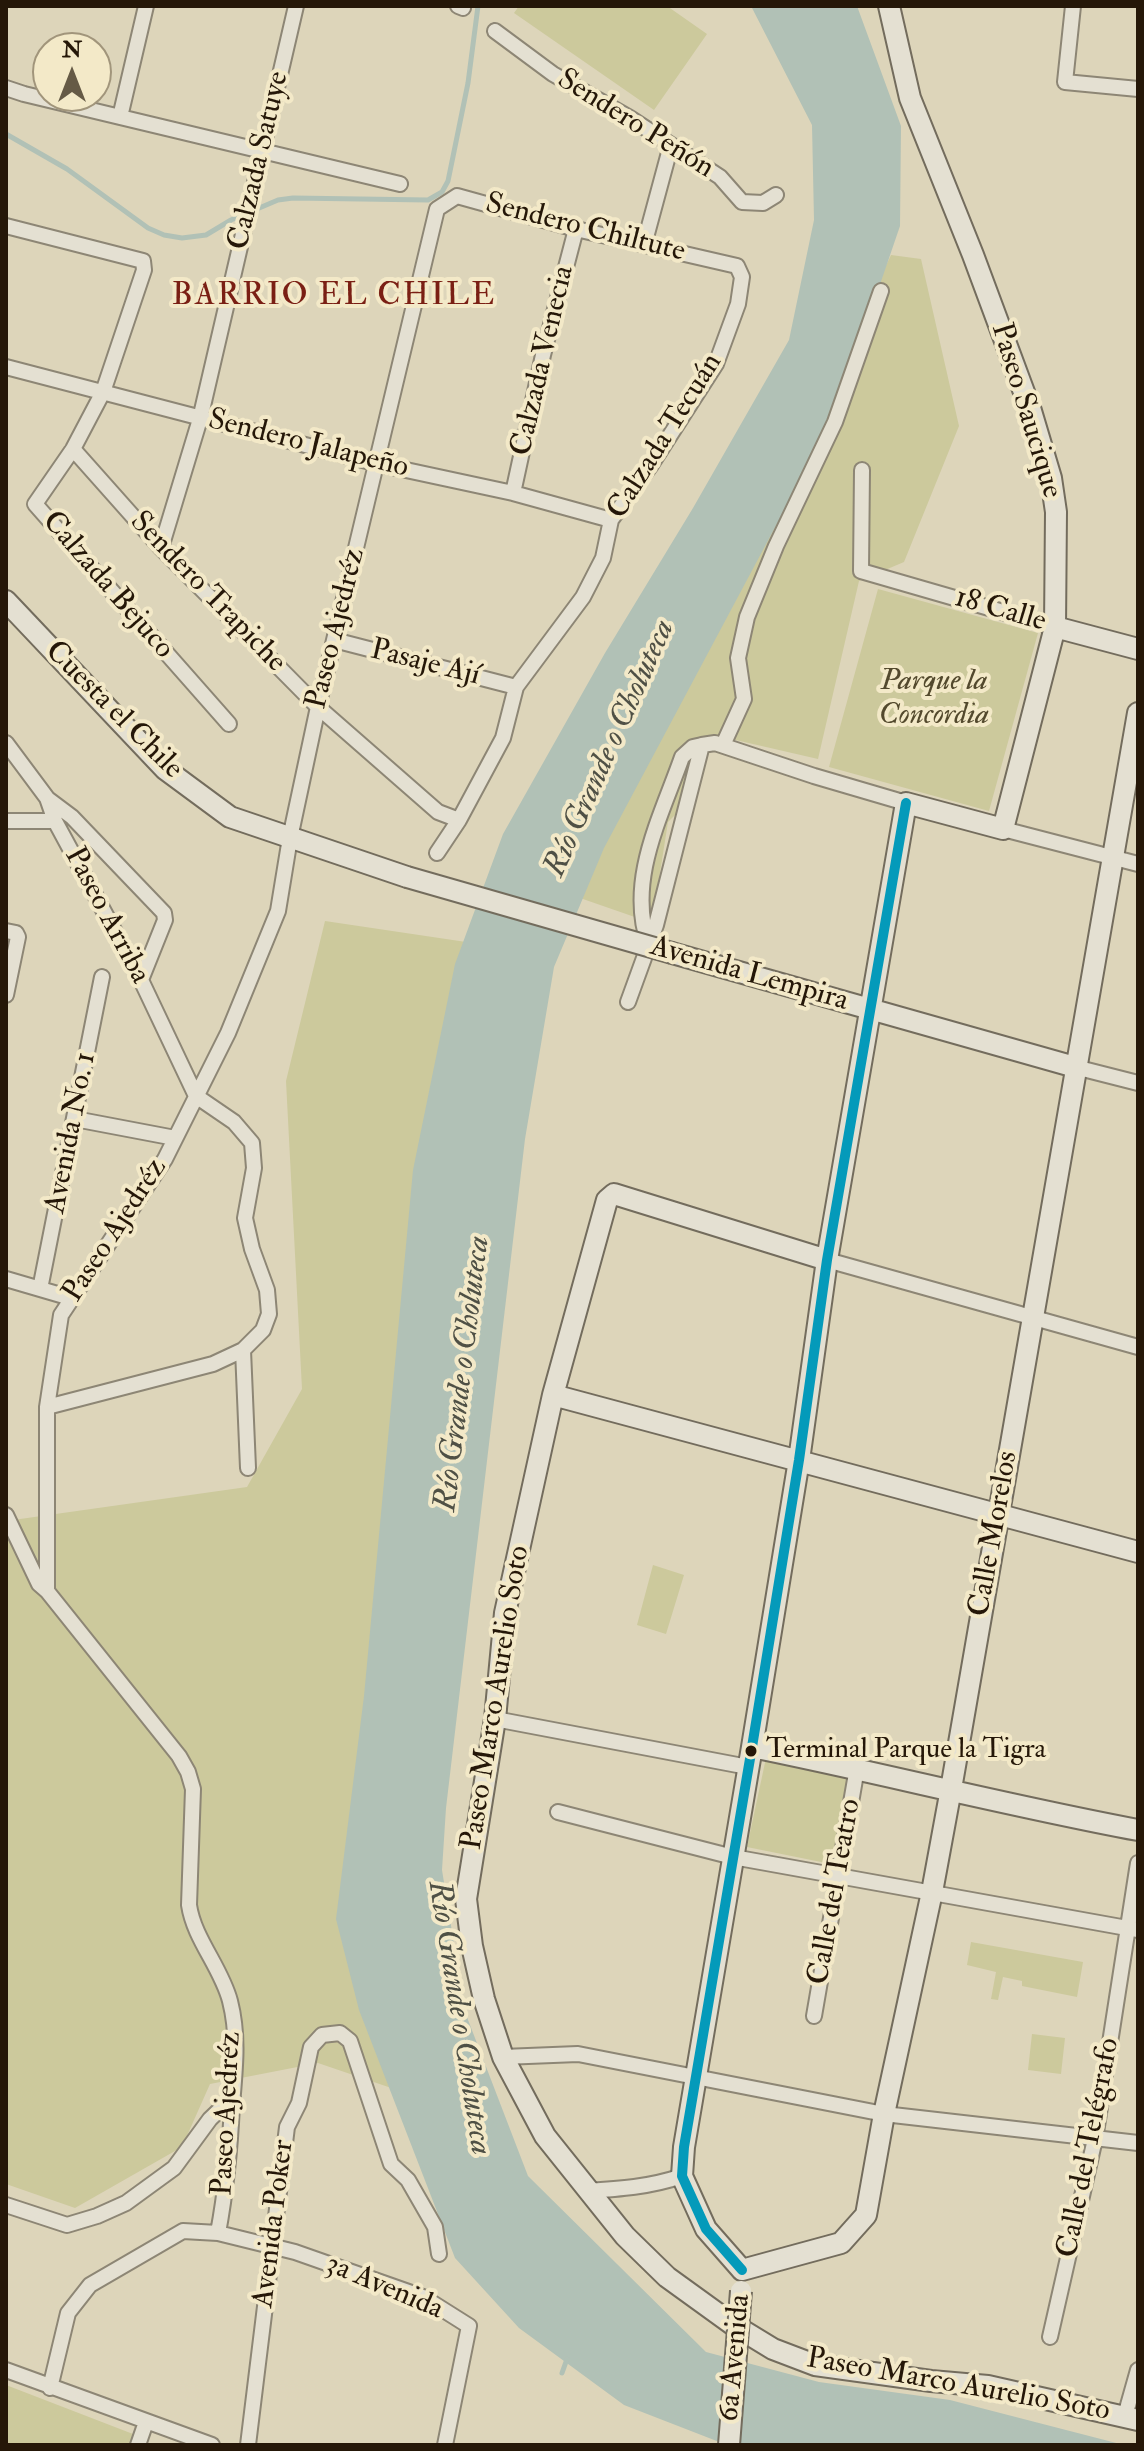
<!DOCTYPE html>
<html>
<head>
<meta charset="utf-8">
<style>
	body { margin:0 }
	#map { position:relative; width:1144px; height:2451px; overflow:hidden; background:#ddd5ba; font-family:"IM FELL Double Pica",serif }
	canvas { display:block }
	.frame { position:absolute; inset:0; border:8px solid #251708; pointer-events:none }
	.north { position:absolute; left:32px; top:32px; width:80px; height:80px; box-sizing:border-box; background:#f3e9c8; border:2px solid #a1957b; border-radius:50%; rotate:0deg; font-size:22px; font-weight:700; line-height:32px; text-align:center; color:#251708 }
	.north::after { content:''; display:block; margin:auto; width:28px; height:36px; background:#655a46; clip-path:polygon(50% 0,100% 100%,50% 72%,0 100%) }
</style>
</head>
<body>
<div id="map">
<canvas width="1144" height="2451"></canvas>
<div class="frame"></div>
<div class="north">N</div>
</div>
<script>
const ctx = document.querySelector('canvas').getContext('2d');
ctx.lineJoin = 'round';
function fill(path, color) {
  ctx.fillStyle = color;
  ctx.fill(path, 'evenodd');
}
function stroke(path, color, width, dash) {
  ctx.strokeStyle = color;
  ctx.lineWidth = width;
  ctx.lineCap = dash ? 'butt' : 'round';
  ctx.setLineDash(dash || []);
  ctx.stroke(path);
}
function write(font, color, halo, rows, align = 'center') {
  ctx.font = font + ' "IM FELL Double Pica",serif';
  ctx.lineWidth = 8;
  ctx.setLineDash([]);
  ctx.textBaseline = 'middle';
  ctx.strokeStyle = halo;
  ctx.fillStyle = color;
  for (const [text, x, y, turn = 0] of rows) {
    ctx.save();
    ctx.translate(x, y);
    ctx.rotate((+turn || 0) * Math.PI / 180);
    ctx.textAlign = isNaN(turn) ? turn : align;
    if (halo) ctx.strokeText(text, 0, 0);
    ctx.fillText(text, 0, 0);
    ctx.restore();
  }
}
fill(new Path2D(`
	M519 6H667L707 34 654 110 514 13Z
	M891 255 921 259 959 426 904 562 859 581 818 759 727 738 705 756 690 800 668 822 652 923 557 890 769 508Z
	M878 589 1038 633 989 811 829 767Z
	M325 921 493 946 431 1522 447 2107 318 2063 210 2084 182 2147 75 2208 6 2184V1521L247 1487 302 1389 286 1081Z
	M653 1565 684 1575 666 1634 637 1625Z
	M766 1758 850 1775 831 1864 747 1847Z
	M971 1942 1083 1962 1077 1997 1022 1986V1981L1003 1977 998 2000 991 1999 996 1972 967 1965Z
	M1032 2034 1065 2038 1061 2074 1028 2070Z
	M6 2385 133 2434 129 2445H6Z`), '#ccc99c');
fill(new Path2D(`
	M751 6H857L901 126 900 226 836 413 604 848 554 967 525 1139 446 1808 442 1870 465 2012 528 2176 706 2352 819 2382 950 2400 1124 2445H727L624 2405 519 2328 455 2258 359 2010 336 1919 364 1696 413 1170 455 964 503 834 605 653 693 508 789 340 814 220 812 125Z`), '#b1c1b6');
stroke(new Path2D(`
	M6 134 67 169 148 228 164 235 182 238 206 235 231 220 278 200 293 198 428 200 442 192 448 181 468 83 478 6
	M562 2373 567 2359`), '#b1c1b6', 5);
const street = new Path2D(`
	M458 6 463 8
	M1073 6 1065 82 1138 89
	M495 31 553 74 630 118 720 177 742 202 763 203 776 195
	M6 88 24 94 400 184
	M120 117 146 6
	M6 226 143 261 144 270 103 392 73 449 35 504 229 724
	M644 245 671 145
	M6 367 378 464 513 493 611 520
	M73 449 161 548 318 707 438 812 459 820
	M862 470 861 571 1055 627
	M513 493 543 355 576 229
	M161 548 200 419 296 6
	M334 640 516 687
	M6 743 47 798 55 821 141 980 196 1096 234 1122 252 1143 254 1168 245 1218 252 1249 267 1290 269 1314 263 1330 243 1350 213 1364 47 1407
	M723 745 744 699 738 658 747 617 776 546 835 422 881 291
	M48 799 72 817 164 913 165 920 141 980
	M6 821H55
	M1003 829 1138 864
	M6 931 16 933 18 937 6 995
	M649 945C626 881 661 817 682 757L693 747 702 745
	M628 1002 656 925 702 745 715 743 814 776 906 803
	M1075 1067 1138 1083
	M75 1119 175 1138
	M827 1260 1138 1347
	M6 1279 71 1298
	M40 1289 102 977
	M243 1350 248 1468
	M6 1515 39 1584 47 1591
	M495 1719 748 1767
	M558 1812 733 1857 1138 1930
	M814 2016 857 1768
	M503 2057 578 2054 884 2114 1138 2143
	M586 2191C619 2189 650 2187 682 2176
	M6 2205 67 2225 97 2216 126 2203 174 2168 210 2119 233 2097
	M218 2233C226 2190 230 2148 232 2105 235 2069 239 2036 230 2001 221 1967 194 1939 189 1905L193 1789 188 1772 179 1756 47 1591V1407L61 1315 165 1159 228 1033 278 911 290 838 318 707 437 209 457 196 576 229 737 266 742 277 738 304 716 364 651 465 611 520 603 558 583 597 516 687 503 738 459 820 437 853
	M1050 2337 1095 2139 1138 1863
	M6 2370 212 2445
	M50 2388 68 2313 90 2285 183 2231 218 2233 295 2252 423 2297 469 2326 445 2445
	M1125 2416 1138 2370
	M138 2445 146 2422
	M248 2445 287 2127 299 2103 311 2047 322 2035 340 2033 350 2041 391 2164 408 2180 435 2227 439 2254`);
const secondary = new Path2D(`
	M6 601 165 769 230 817 407 877
	M1055 627 1138 649
	M672 953 1075 1067
	M827 1260 614 1194 607 1200 553 1395 505 1613 495 1719 466 1899 472 1946 484 1999 503 2057 545 2136 625 2236 667 2277 732 2324 773 2349 815 2365 931 2381 988 2386 1138 2420
	M553 1395 1138 1552
	M752 1747C881 1773 1009 1806 1138 1830
	M742 2270 706 2229 682 2176 684 2147 752 1747 799 1460 827 1260 906 803 1003 829 1055 627 1056 512 1051 478 1031 411 973 255 910 98 889 6
	M742 2270 841 2243 866 2215 884 2114 932 1892 951 1789 1138 713`);
stroke(street, '#8d8675', 18);
stroke(secondary, '#736c5d', 24);
stroke(street, '#e4e0d2', 14);
stroke(secondary, '#e4e0d2', 20);
const secondaryBridge = new Path2D(`
	M407 877 672 953
	M729 2445 741 2291`);
stroke(secondaryBridge, '#736c5d', 24, []);
stroke(secondaryBridge, '#e4e0d2', 20);
stroke(new Path2D(`
	M742 2270 706 2229 682 2176 684 2147 752 1747 799 1460 827 1260 906 803`), '#049aba', 10);
for (const [x, y, r, color] of [
	[751,1751,7,"#251708"]
]) {
  const dot = new Path2D();
  dot.arc(x, y, r, 0, 2 * Math.PI);
  ctx.fillStyle = color;
  ctx.fill(dot);
  stroke(dot, '#f3e9c8', 3);
}
write('28px', '#251708', '#f3e9c8', [
	["Terminal Parque la Tigra",766,1751]
], 'left');
write('30px', '#251708', '#f3e9c8', [
	["Sendero Peñón",635,125,32],
	["Calzada Satuye",260,161,-77],
	["Sendero Chiltute",585,229,14],
	["Calzada Venecia",544,361,-77],
	["Paseo Saucique",1025,411,73],
	["Calzada Tecuán",666,437,-58],
	["Sendero Jalapeño",308,445,14],
	["Calzada Bejuco",107,586,49],
	["Sendero Trapiche",207,593,46],
	["18 Calle",1000,611,16],
	["Paseo Ajedréz",337,629,-76],
	["Pasaje Ají",425,664,14],
	["Cuesta el Chile",113,711,45],
	["Paseo Arriba",106,916,62],
	["Avenida Lempira",749,975,16],
	["Avenida No. 1",72,1133,-79],
	["Paseo Ajedréz",116,1231,-57],
	["Calle Morelos",995,1534,-80],
	["Paseo Marco Aurelio Soto",497,1698,-81],
	["Calle del Teatro",836,1892,-80],
	["Paseo Ajedréz",228,2114,-87],
	["Calle del Telégrafo",1090,2148,-79],
	["Avenida Poker",275,2224,-83],
	["3a Avenida",384,2288,23],
	["6a Avenida",736,2358,-85],
	["Paseo Marco Aurelio Soto",958,2386,10]
]);
write('italic 30px', '#53492d', '#f3e9c8', [
	["Parque la",934,683],
	["Concordia",934,717]
]);
ctx.letterSpacing = '2px';
write('32px', '#7a1f14', '#f3e9c8', [
	["BARRIO EL CHILE",334,297]
]);
ctx.letterSpacing = '0px';
write('italic 32px', '#4f5045', '#f3e9c8', [
	["Río Grande o Choluteca",611,749,-66],
	["Río Grande o Choluteca",464,1374,-83],
	["Río Grande o Choluteca",458,2018,81]
]);
</script>
</body>
</html>
